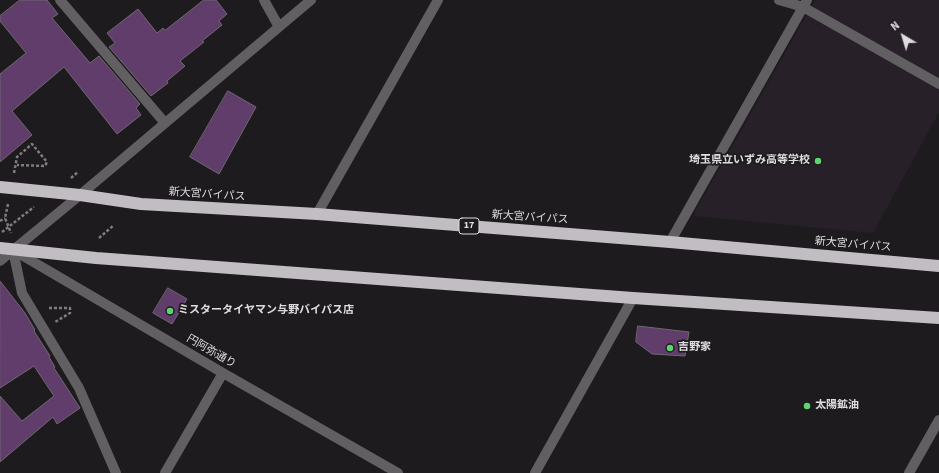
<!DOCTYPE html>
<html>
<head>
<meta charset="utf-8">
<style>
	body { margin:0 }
	#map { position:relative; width:939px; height:473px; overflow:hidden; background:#1e1b1f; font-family:"Source Sans 3",sans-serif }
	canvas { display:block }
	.north { position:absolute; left:883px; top:16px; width:40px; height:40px; -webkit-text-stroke:3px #1e1b1f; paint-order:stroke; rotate:322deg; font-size:11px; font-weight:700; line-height:16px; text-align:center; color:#dedcdf }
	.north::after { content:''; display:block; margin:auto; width:14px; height:18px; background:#dedcdf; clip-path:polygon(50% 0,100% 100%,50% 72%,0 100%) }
</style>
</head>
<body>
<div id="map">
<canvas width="939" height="473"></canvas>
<div class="north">N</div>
</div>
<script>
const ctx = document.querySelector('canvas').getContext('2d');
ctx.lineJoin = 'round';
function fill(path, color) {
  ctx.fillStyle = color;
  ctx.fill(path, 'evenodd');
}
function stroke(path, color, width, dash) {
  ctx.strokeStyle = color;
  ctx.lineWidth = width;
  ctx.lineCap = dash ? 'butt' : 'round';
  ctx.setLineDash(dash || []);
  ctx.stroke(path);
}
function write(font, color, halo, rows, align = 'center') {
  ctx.font = font + ' "Source Sans 3","Noto Sans JP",sans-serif';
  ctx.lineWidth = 3.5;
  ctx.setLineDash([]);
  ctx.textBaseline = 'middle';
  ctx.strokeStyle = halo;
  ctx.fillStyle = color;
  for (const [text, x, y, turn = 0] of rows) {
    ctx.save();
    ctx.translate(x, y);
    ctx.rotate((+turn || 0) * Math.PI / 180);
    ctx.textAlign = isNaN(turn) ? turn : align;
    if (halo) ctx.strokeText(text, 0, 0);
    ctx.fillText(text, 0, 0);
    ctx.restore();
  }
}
fill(new Path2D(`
	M815 0H939V112L873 233 694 216 696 210Z`), '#272029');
const building = new Path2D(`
	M20 0H47L58 14 52 18 90 63 99 56 140 104 136 108 141 115 117 134 64 67 12 111 32 135 0 162V74L26 53 0 21V16Z
	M204 0H216L227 14 219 21 222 25 202 41 204 42 180 61 185 66 167 81 168 83 151 96 109 47 115 43 107 33 138 9 157 33 163 28 165 30Z
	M228 91 256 107 219 174 190 157Z
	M0 281 25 313 35 330 34 331 50 356 49 357 55 367 54 368 80 408 57 424 53 417 0 462V396L22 421 54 396 34 366 0 388Z
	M168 288 187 299 172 324 153 313Z
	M638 326 689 332 685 356 652 354 636 342Z`);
fill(building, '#613d6c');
stroke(building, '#6d696e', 1);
stroke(new Path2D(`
	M14 173 17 157 32 144 47 162 45 166 17 165
	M71 178 78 172
	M8 204 5 218 11 233
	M0 221 5 218
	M2 232 34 207
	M99 238 114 225
	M49 308H70V313L55 322`), '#7e7c7f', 2.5, [3, 2]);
stroke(new Path2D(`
	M60 0 165 123
	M264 0 279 27
	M779 0 803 7 939 84
	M317 214 438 0
	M670 242 807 0
	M13 250 223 373 398 473
	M13 250 22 293 79 388 116 473
	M0 261 80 195 311 0
	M165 473 223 373
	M535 473 633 298
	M909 473 939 420`), '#615f61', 10);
stroke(new Path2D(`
	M0 187 80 195 141 204 317 214 670 242 939 266
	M0 248 96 258 633 298 939 318`), '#c2bdc3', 12);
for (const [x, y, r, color] of [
	[818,161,4,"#5cd56d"],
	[170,311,4,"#5cd56d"],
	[670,348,4,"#5cd56d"],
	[807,406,4,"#5cd56d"]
]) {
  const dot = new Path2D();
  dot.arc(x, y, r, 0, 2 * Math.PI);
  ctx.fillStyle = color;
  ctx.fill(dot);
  stroke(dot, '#1e1b1f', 1.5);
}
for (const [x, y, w] of [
	[469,226,20]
]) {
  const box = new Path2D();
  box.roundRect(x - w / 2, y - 8, w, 16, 3);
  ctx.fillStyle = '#1e1b1f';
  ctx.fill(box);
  stroke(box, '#dedcdf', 1);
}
write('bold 10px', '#dedcdf', null, [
	["17",469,226]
]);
write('bold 11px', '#dedcdf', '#1e1b1f', [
	["埼玉県立いずみ高等学校",810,161,"right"],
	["ミスタータイヤマン与野バイパス店",178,311],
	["吉野家",678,348],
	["太陽鉱油",815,406]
], 'left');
write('11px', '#dedcdf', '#1e1b1f', [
	["新大宮バイパス",207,195,4],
	["新大宮バイパス",530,218,4],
	["新大宮バイパス",853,245,5],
	["円阿弥通り",211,352,30]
]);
</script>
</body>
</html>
